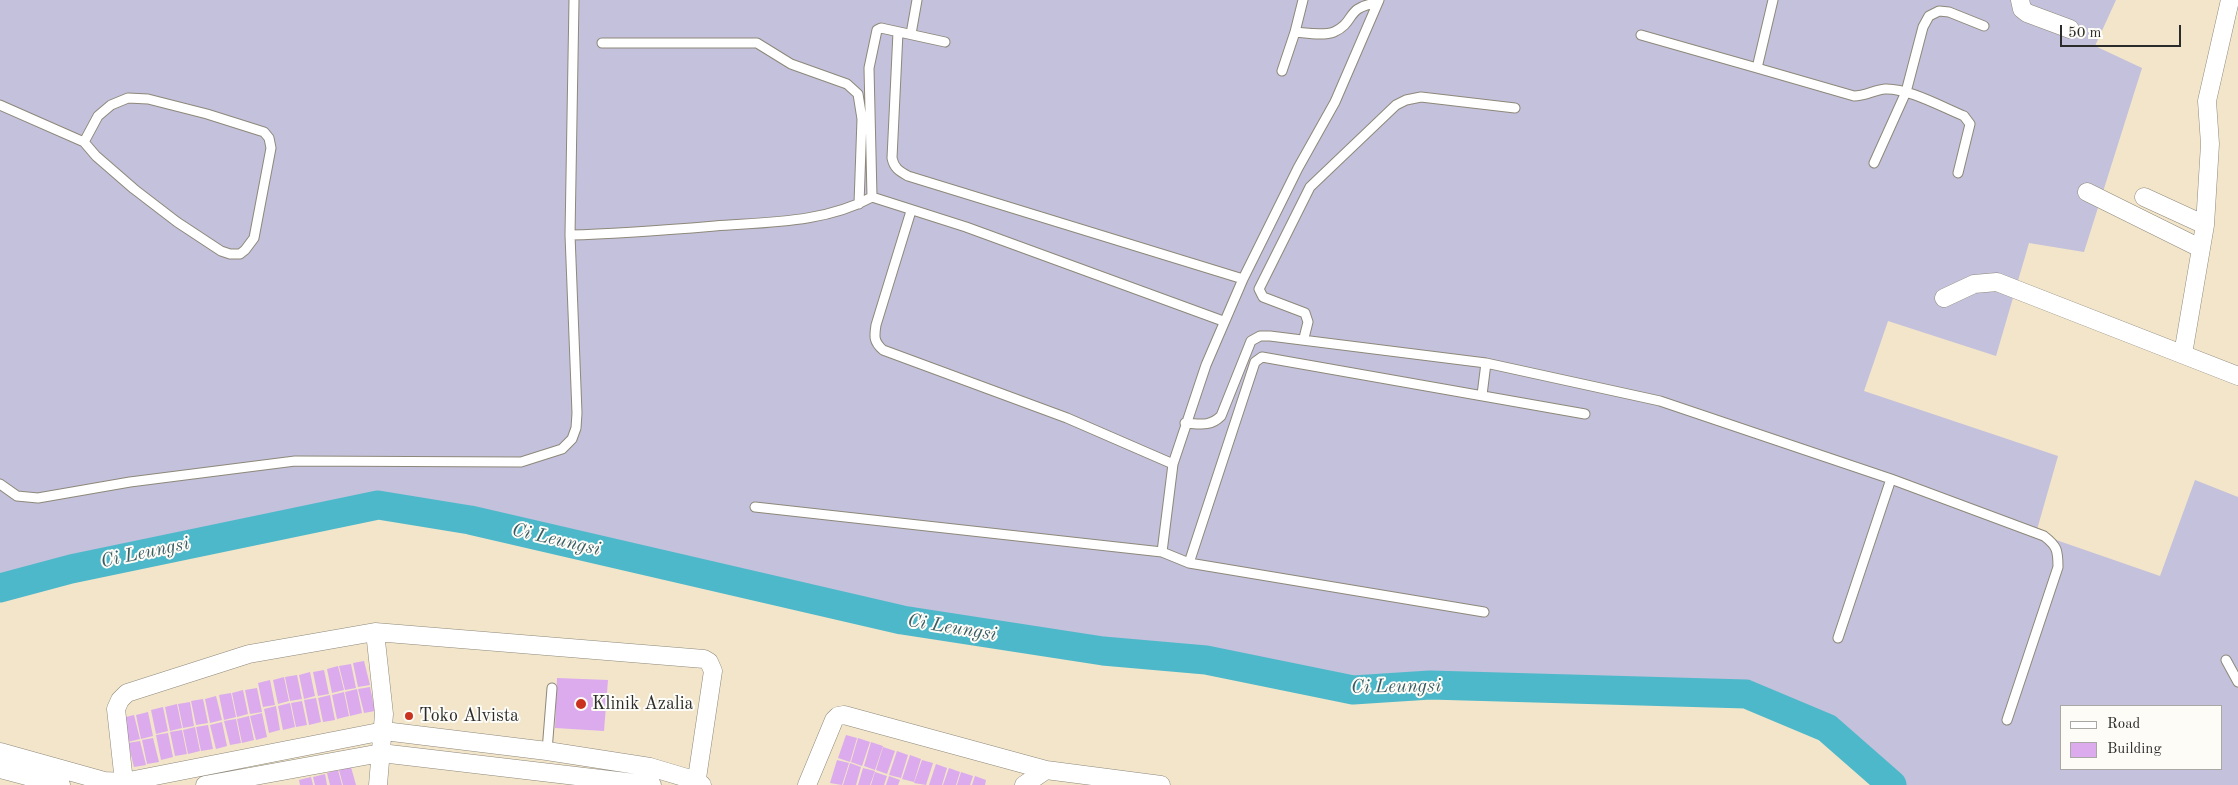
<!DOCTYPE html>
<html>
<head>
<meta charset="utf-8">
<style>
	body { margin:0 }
	#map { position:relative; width:2238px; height:785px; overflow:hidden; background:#f2e5ca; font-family:"Old Standard TT",serif }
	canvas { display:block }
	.legend { position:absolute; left:2060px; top:705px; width:162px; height:65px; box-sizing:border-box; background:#fdfcf7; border:1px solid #a9a8a5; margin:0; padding:6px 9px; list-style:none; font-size:15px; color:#2b2b2b }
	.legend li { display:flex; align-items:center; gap:10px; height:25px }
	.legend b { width:25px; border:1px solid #a9a8a5 }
	.scale { position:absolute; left:2060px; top:25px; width:121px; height:22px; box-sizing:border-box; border:2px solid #2b2b2b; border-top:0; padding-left:6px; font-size:15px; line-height:18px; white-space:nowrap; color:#2b2b2b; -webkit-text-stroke:4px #fdfcf7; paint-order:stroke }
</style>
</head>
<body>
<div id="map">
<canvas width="2238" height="785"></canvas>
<ul class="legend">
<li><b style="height:6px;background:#fff"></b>Road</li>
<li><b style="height:14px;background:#dcabed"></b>Building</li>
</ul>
<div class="scale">50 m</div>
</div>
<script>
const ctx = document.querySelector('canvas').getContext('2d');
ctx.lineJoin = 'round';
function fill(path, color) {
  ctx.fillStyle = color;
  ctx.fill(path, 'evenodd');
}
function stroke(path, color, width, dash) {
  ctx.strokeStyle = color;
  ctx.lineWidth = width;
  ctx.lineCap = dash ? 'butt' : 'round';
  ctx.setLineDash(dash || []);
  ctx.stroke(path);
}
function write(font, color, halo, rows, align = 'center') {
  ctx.font = font + ' "Old Standard TT",serif';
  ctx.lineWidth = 4;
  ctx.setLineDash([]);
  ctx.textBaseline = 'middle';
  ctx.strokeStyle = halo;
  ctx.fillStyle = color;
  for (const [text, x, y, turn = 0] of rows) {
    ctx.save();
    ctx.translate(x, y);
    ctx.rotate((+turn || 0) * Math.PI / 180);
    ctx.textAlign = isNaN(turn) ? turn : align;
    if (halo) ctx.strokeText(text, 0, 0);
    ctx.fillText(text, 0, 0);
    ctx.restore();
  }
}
fill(new Path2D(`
	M0 0H2116L2095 46 2142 68 2084 252 2029 243 1996 356 1888 321 1864 391 2058 456 2036 533 2160 576 2195 480 2238 497V785H1892L1827 728 1746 694 1581 690H1353L1206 660 979 632 753 586 470 520 378 505 71 569 0 588ZM2062 706H2222V769H2062Z`), '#c3c1db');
stroke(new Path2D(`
	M0 588 71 569 378 505 470 520 902 620 1103 651 1206 660 1353 690 1430 685 1746 694 1827 728 1892 785`), '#4db8ca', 29);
fill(new Path2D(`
	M364 661 370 685 358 687 353 663Z
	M351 664 356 688 345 690 339 666Z
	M338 666 344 690 332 693 327 669Z
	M324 670 329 694 318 696 313 672Z
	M310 672 315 696 304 699 299 675Z
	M297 675 302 699 290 701 285 677Z
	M284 677 289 701 278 704 273 680Z
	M557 678 608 680 604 731 555 728Z
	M270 680 275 705 263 707 258 683Z
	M370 687 375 711 364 713 358 689Z
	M257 688 262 712 250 714 245 690Z
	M357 689 362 713 350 716 345 692Z
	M243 690 248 714 237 717 232 693Z
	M344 692 349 716 337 719 332 695Z
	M231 693 236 717 224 720 219 695Z
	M330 695 335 720 323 722 318 698Z
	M216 696 222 720 210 723 205 699Z
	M316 698 321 722 309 725 304 700Z
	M203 699 208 723 196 725 191 701Z
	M302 701 307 725 296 727 291 703Z
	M190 702 194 726 183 728 178 704Z
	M290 703 295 727 283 730 278 706Z
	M177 704 182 728 170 731 165 707Z
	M276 706 280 730 269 733 264 709Z
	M163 707 168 731 156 734 151 710Z
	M148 712 153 736 141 739 136 715Z
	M262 713 267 737 256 740 250 716Z
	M134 715 140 739 128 742 122 718Z
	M249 716 254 740 242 743 237 719Z
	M236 719 241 743 230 745 224 721Z
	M222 722 227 746 216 749 210 725Z
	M208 725 213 749 201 751 196 727Z
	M195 727 200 751 188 754 183 730Z
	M182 730 187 754 175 756 170 732Z
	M168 733 173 757 161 760 156 735Z
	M846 735 857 738 850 762 838 758Z
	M153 738 159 762 147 764 142 740Z
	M858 738 870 742 862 766 851 762Z
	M140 741 146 765 134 767 128 743Z
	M871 742 883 746 875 770 864 766Z
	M883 747 895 751 887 774 876 770Z
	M897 751 908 755 901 778 889 775Z
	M910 755 921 759 914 782 902 779Z
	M837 760 849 763 842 785 830 783Z
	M922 760 933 763 926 785 914 783Z
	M850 763 861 767 856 785H843Z
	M936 764 947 768 942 785H929Z
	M351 767 356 785H343L339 770Z
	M863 768 875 771 870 785H858Z
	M949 768 960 772 956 785H943Z
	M338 770 342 785H330L327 773Z
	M875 772 887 776 884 785H871Z
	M961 772 973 776 970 785H957Z
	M325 774 327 785H315L313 777Z
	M889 776 900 780 898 785H886Z
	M975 776 986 780 985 785H972Z
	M311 777 313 785H300L299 780Z`), '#dcabed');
const service = new Path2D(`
	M1773 0 1757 68 1854 96C1865 96 1874 90 1885 89 1908 88 1942 107 1964 116L1970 124 1958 173
	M898 32 892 158C894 168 899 171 908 176L1243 279
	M1295 32 1303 0
	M911 34 917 0
	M1641 35 1757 68
	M602 43H757L791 64 847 84 858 94 862 119 859 204
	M1282 71 1295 32C1307 33 1323 36 1334 32 1356 22 1345 7 1377 3
	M0 105 84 142 96 156 134 189 177 222 221 251 230 254H240L245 250 254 238 271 148 269 138 264 132 207 114 148 99 128 98 111 105 98 116 84 142
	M1874 163 1906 92 1923 27 1929 16 1939 11 1949 12 1984 26
	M872 197 869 68 877 30 881 28 945 42
	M911 211 876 325C874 337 874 342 883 350L1067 418 1173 464
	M570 235 574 0
	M1304 338 1308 322 1305 313 1263 297 1259 289 1310 187 1396 105 1406 100 1421 97 1515 108
	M1482 395 1486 363
	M1185 423C1200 424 1210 427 1221 416L1251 341 1260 336H1270L1486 363 1660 401 1891 479 2044 536C2057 546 2058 550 2058 567L2007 720
	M0 484 17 496 38 498 130 482 295 461 521 462 562 449 572 439 576 428 577 413 570 235C619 234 667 230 715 226 767 222 825 223 872 197L966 227 1223 321
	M755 507 1162 552 1173 464 1206 365 1243 279 1298 168 1335 102 1379 0
	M1162 552 1189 563 1484 612
	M1189 563 1255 362 1262 357 1585 414
	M1838 638 1891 479
	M2226 660 2238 682
	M547 751 552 688`);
const minor = new Path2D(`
	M2020 0 2022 9 2027 13 2070 29
	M2087 192 2200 248
	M2144 197 2205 225
	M1944 298 1974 284 1997 282 2238 376
	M2183 354 2205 225 2210 144 2207 101 2230 0
	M375 632 704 659 709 662 713 671 696 785
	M0 752 104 781 124 782 384 731 547 751 650 767 697 781 702 785
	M0 769 61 785
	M124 782 116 709 120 700 127 693 249 654 375 632 384 714 378 785
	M205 785 381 753 652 785
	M807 785 834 720 838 716 844 715 1046 770 1161 785
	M1024 785 1046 770`);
stroke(service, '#8e887a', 11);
stroke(minor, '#8e887a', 19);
stroke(service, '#fff', 9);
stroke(minor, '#fff', 18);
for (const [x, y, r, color] of [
	[581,704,6,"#c8321e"],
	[409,716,5,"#c8321e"]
]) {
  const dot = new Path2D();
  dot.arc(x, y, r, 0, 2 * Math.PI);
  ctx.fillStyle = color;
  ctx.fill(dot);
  stroke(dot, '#fdfcf7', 2);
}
write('18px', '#2b2b2b', '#fdfcf7', [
	["Klinik Azalia",592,704],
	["Toko Alvista",419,716]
], 'left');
write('italic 19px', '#375c63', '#fdfcf7', [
	["Ci Leungsi",556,540,13],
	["Ci Leungsi",145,553,-12],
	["Ci Leungsi",952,628,9],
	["Ci Leungsi",1396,687,-1]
]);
</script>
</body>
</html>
